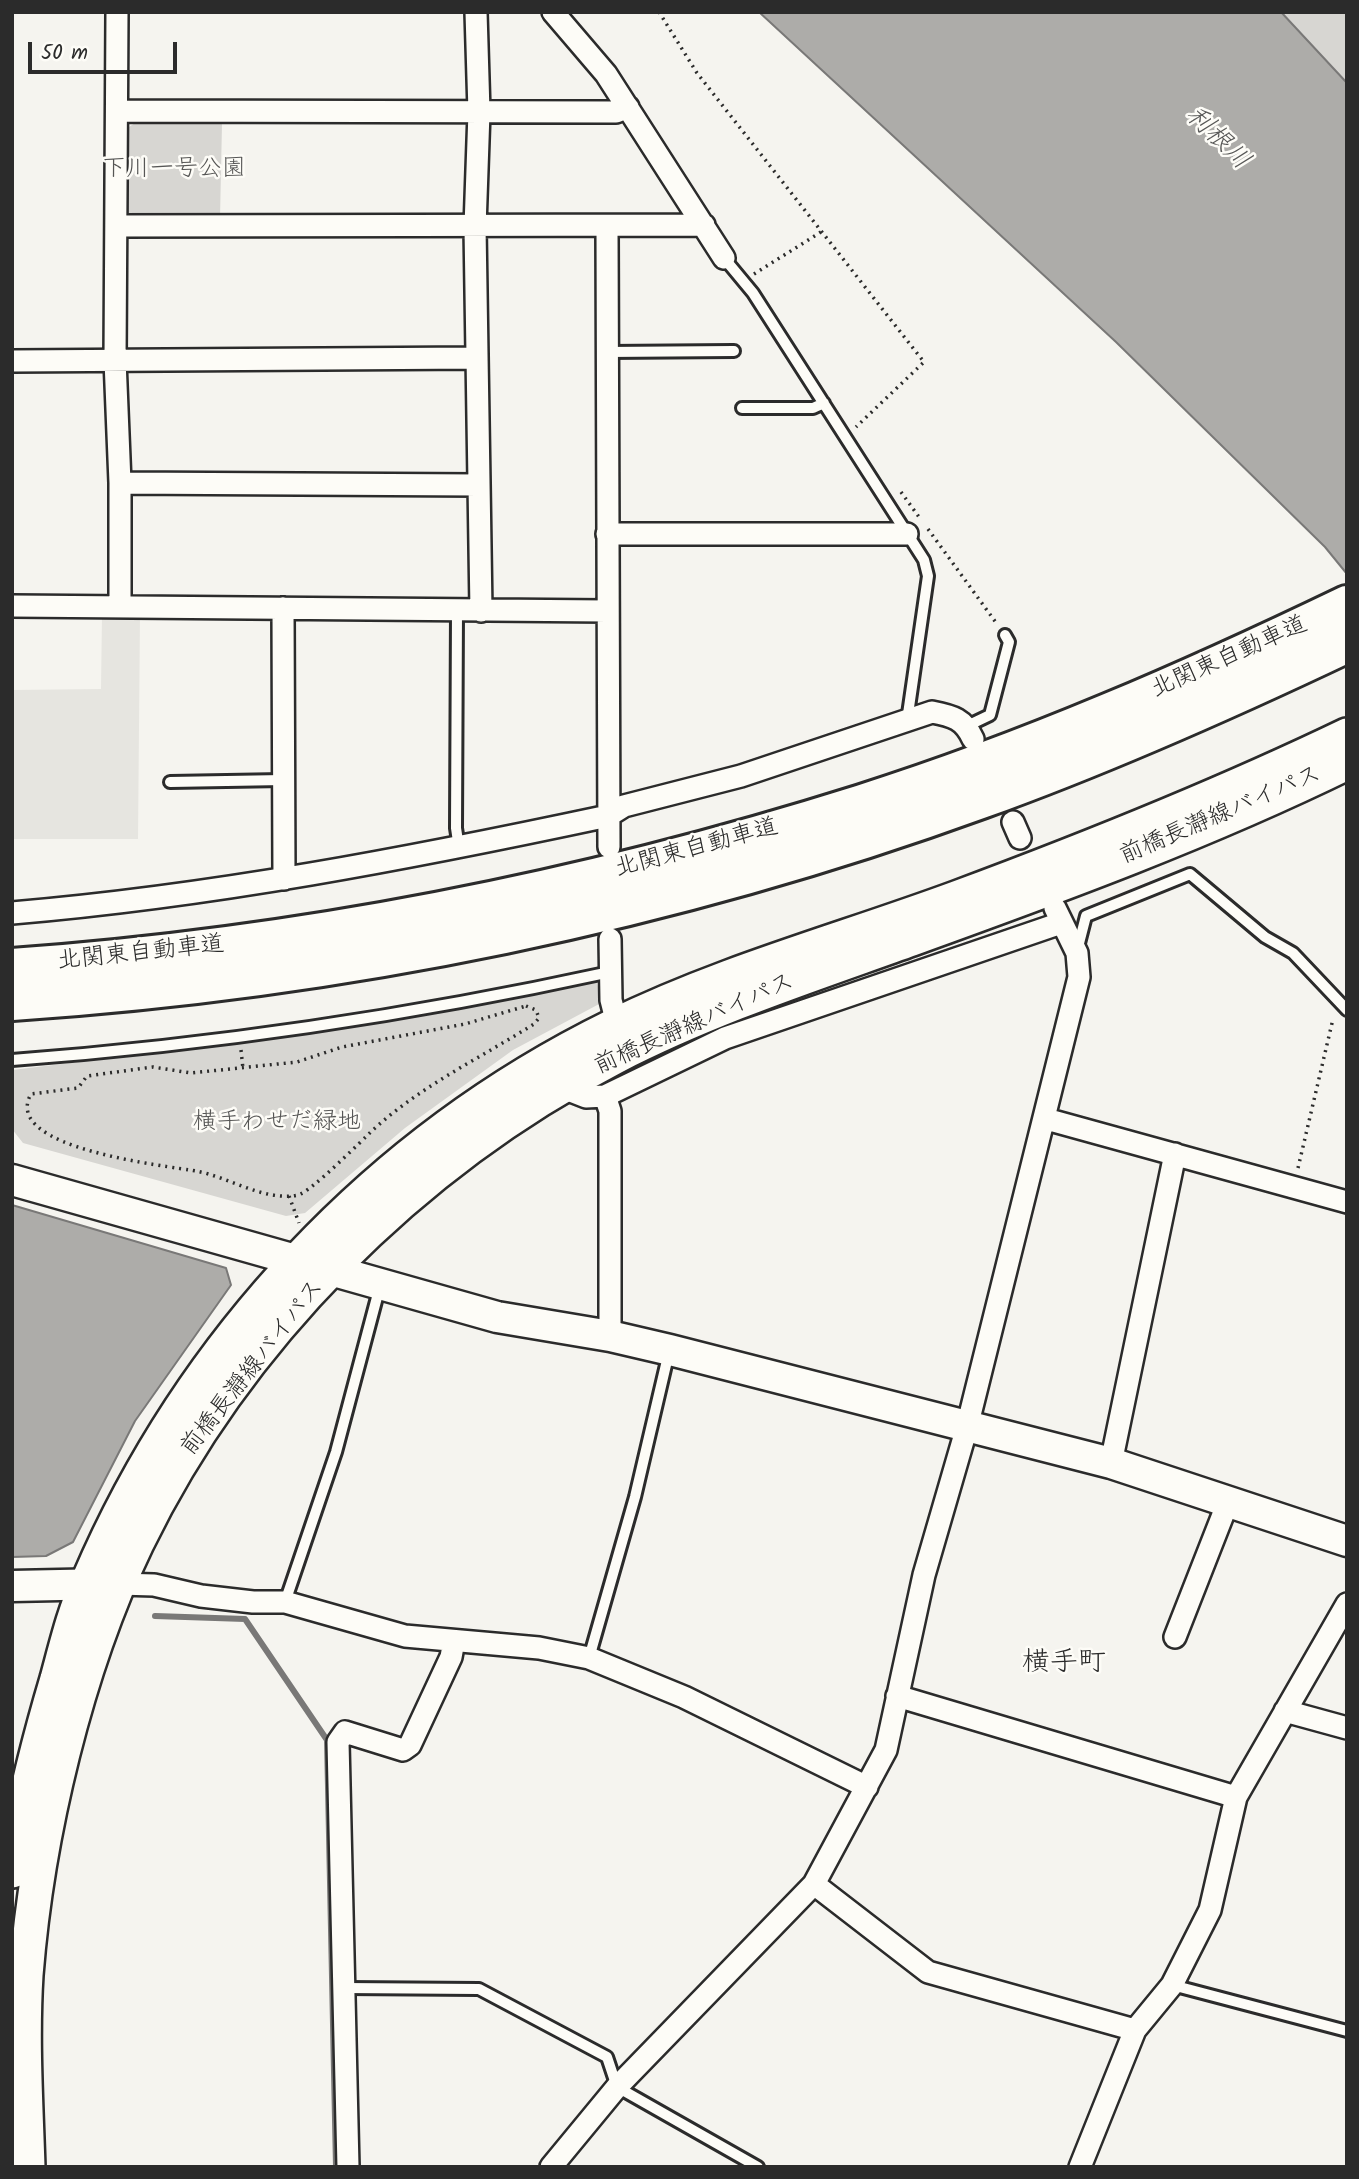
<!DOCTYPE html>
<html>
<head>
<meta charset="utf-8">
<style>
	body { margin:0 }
	#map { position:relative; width:1359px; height:2179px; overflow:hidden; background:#f5f4ef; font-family:Kalam,sans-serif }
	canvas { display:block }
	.frame { position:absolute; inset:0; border:14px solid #2b2b2b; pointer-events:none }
	.scale { position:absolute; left:28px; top:42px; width:149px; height:32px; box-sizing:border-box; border:4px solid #2b2b2b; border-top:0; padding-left:9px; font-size:21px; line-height:24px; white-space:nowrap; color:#2b2b2b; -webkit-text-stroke:5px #fdfcf7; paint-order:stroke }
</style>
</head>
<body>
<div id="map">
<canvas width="1359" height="2179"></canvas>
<div class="frame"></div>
<div class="scale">50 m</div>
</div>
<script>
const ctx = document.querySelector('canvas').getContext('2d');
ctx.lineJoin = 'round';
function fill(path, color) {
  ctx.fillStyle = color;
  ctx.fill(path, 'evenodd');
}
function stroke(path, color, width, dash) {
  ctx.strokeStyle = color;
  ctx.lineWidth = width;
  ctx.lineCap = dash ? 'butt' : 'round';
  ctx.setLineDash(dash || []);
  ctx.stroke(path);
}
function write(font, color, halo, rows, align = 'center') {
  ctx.font = font + ' Kalam,"Klee One",sans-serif';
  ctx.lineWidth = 5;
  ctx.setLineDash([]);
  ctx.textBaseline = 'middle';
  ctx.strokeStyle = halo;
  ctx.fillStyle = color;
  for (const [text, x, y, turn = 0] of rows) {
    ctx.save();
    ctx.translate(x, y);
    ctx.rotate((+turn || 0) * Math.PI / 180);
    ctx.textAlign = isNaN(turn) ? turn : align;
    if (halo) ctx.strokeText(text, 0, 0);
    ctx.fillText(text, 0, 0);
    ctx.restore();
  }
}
fill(new Path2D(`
	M102 615H140L138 839H12V690L101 689Z`), '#e6e5e0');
fill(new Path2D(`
	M1281 12H1347V83Z
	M135 123 222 124 220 218 136 219 126 210V129Z
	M597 982 601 1003 513 1050 405 1128 305 1213 286 1216 23 1143 12 1129V1070L227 1044 409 1018Z`), '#d7d6d2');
const water = new Path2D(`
	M759 12H1281L1347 83V574L1325 547 1116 342Z
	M12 1205 226 1268 231 1285 135 1421 73 1542 46 1556 12 1557Z`);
fill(water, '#adaca9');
stroke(water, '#797877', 2);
stroke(new Path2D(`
	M155 1616 245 1619 327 1740 336 2167`), '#797877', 6);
const lane = new Path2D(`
	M724 258 753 293 924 560 928 576 907 721
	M607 352 734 351
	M742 408H813L824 403
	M457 611 456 828 459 848
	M967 726 990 715 1009 642 1005 635
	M170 782 283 780
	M1077 951 1086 916 1190 874 1265 937 1293 953 1347 1010
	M12 1060C214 1045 413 1015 610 972
	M285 1602 336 1452 380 1286
	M589 1658 635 1497 669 1352
	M1172 1985 1347 2031
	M344 1988 479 1989 607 2057 617 2087 758 2167`);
const street = new Path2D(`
	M117 12 115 360 120 483V606
	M476 12 479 112 475 227 481 611
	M553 12 606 74 724 258
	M118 111 616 112 628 107
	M117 226 704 225
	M607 228 609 847
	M12 361 477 358
	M120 483 479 485
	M607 534H907
	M12 606 607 611
	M283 608 284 879
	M1013 822 1020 838
	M12 913C213 896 411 858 608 816L624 806 741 776 932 712C953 716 964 719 973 739
	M610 939 611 1000 617 1024
	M563 1088 586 1097 605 1096 725 1038 1061 923
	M605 1096 610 1111V1336
	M1046 1119 1347 1202
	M1111 1463 1175 1154
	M119 1584 154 1585 201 1596 253 1602H285L405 1636 539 1648 589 1658 684 1697 867 1787
	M1175 1637 1228 1502
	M897 1696 1236 1797
	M1285 1711 1347 1728
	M814 1884 928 1972 1135 2030
	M348 2167 338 1742 345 1732 403 1750 410 1745 451 1657 454 1641
	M551 2167 617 2087 814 1884 886 1750 924 1575 967 1427 1079 977 1077 953 1055 908
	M1080 2167 1135 2030 1172 1985 1210 1910 1236 1797 1347 1604`);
const secondary = new Path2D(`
	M12 1180 497 1317 610 1336 670 1350 1111 1463 1347 1541
	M12 1586 108 1584`);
const primary = new Path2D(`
	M12 1871C22 1806 38 1743 57 1679 66 1646 74 1612 88 1581 191 1340 378 1141 613 1026 723 972 842 940 956 898 1088 849 1220 796 1347 735
	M28 2167C26 2103 22 2039 26 1975 37 1835 76 1670 137 1543 237 1338 412 1162 615 1057 710 1008 812 975 912 939 1059 886 1206 832 1347 763`);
const highway = new Path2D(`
	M12 968C301 947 586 891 862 804 1029 751 1189 681 1347 605
	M12 1001C341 979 671 912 981 799 1106 754 1227 700 1347 643`);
stroke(lane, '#2b2b2b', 16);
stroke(street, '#2b2b2b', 26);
stroke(secondary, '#2b2b2b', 35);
stroke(primary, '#2b2b2b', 38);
stroke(highway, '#2b2b2b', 44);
stroke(new Path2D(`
	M659 12 697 73 924 362 856 427
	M754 274 821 232
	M901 492 919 517
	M928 529 997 624
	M526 1006 536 1010 539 1018 534 1024C480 1058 421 1086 374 1129 361 1141 311 1192 298 1195 265 1202 229 1177 196 1171 169 1166 0 1149 31 1094L78 1088 87 1076 153 1067 191 1073 297 1062 342 1047 465 1024Z
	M241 1050 243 1069
	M1298 1168 1333 1019
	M289 1196 299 1223`), '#2b2b2b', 3.5, [2, 5]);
stroke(lane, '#fdfcf7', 10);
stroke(street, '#fdfcf7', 21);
stroke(secondary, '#fdfcf7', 30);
stroke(primary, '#fdfcf7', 33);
stroke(highway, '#fdfcf7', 38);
write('24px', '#565655', '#fdfcf7', [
	["下川一号公園",174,171],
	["横手わせだ緑地",277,1124]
]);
write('24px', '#2b2b2b', '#fdfcf7', [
	["北関東自動車道",1230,659,-24],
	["前橋長瀞線バイパス",1221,817,-23],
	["北関東自動車道",697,850,-15],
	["北関東自動車道",141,955,-6],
	["前橋長瀞線バイパス",695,1026,-24],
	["前橋長瀞線バイパス",254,1369,-52]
]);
write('italic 26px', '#585857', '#fdfcf7', [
	["利根川",1216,140,44]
]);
write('28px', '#2b2b2b', '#fdfcf7', [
	["横手町",1064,1665]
]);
</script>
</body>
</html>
